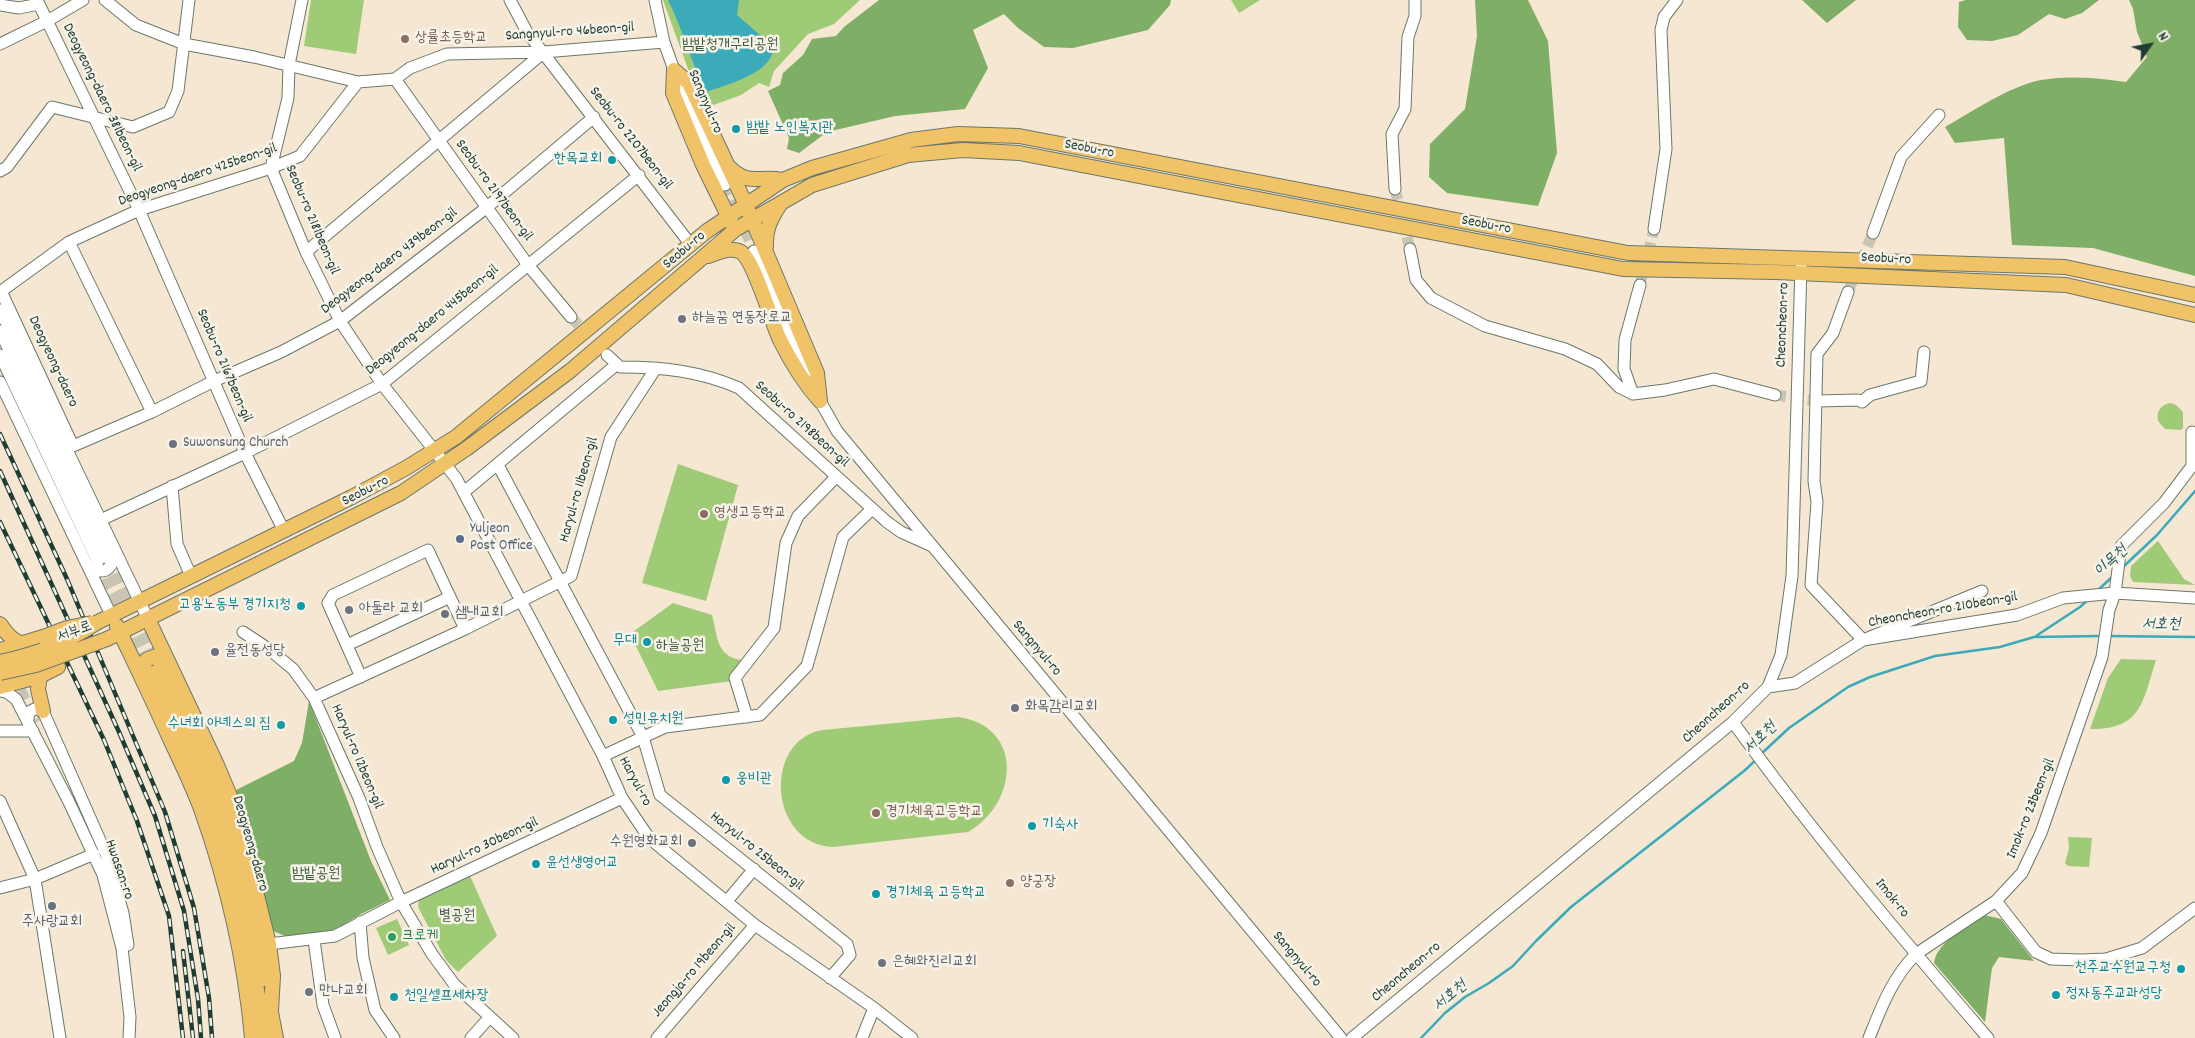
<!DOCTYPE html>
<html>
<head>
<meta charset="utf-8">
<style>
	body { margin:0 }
	#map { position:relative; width:2195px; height:1038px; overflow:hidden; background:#f5e7d2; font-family:Dekko,sans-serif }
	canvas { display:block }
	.north { position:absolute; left:2125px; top:20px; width:50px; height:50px; -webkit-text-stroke:4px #f7f3e8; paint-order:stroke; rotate:57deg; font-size:14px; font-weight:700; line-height:20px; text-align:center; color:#1f3d34 }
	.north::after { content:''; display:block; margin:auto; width:18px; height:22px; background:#1f3d34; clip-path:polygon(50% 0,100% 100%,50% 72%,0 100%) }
</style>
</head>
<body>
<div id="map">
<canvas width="2195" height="1038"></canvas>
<div class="north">N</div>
</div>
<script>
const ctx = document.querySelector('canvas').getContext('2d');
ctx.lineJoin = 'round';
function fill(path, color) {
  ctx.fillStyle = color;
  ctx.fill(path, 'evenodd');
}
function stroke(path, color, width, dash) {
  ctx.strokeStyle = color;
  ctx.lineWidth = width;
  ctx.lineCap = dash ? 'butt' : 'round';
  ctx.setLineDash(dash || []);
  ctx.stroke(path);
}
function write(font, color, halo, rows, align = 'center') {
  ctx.font = font + ' Dekko,"Poor Story",sans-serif';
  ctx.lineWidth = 5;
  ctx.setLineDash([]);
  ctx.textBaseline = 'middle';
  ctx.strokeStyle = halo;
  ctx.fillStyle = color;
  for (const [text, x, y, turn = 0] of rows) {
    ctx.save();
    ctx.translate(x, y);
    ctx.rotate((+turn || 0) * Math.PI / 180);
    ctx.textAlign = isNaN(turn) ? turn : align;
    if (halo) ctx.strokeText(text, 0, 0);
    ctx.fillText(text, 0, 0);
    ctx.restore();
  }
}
fill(new Path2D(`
	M311 0H364L356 54 304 46Z
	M663 0H860L834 24 808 34 774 71 769 87 759 83 741 95 708 107 688 69Z
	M1231 0H1260L1239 13Z
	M2170 403 2176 405 2183 412V428L2181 430 2165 429 2158 421C2156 412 2160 405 2170 403Z
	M678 464 738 485 706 601 642 583Z
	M2158 541 2184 579 2195 585 2133 582 2130 576 2131 566Z
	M673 603 712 615C718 637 716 658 744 660L732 681 658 691 630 634Z
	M2121 659 2156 660C2143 701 2142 730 2090 729L2108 678Z
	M958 717C1024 726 1019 803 968 832L833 847C768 844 763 739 823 730Z
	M2068 837 2092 838 2089 867 2068 866 2065 863 2069 848Z
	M470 876 497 936 458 972 446 960 418 907 419 900Z
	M397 919 409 945 388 955 376 928Z`), '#9fca76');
fill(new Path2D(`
	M879 0H1171L1170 5 1148 30 1073 48 1044 47 1018 28 1004 14 973 30 988 68 965 109 895 116 827 132 799 153 787 149 789 138 768 91 780 85 783 73 803 55 812 39 836 36 844 27Z
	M1475 0H1528L1548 41 1557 153 1538 206 1447 193 1429 177 1430 144 1465 109 1477 36Z
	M1802 0H1856L1827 23Z
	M1966 0H2099L2082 13 2065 19 2049 14 2018 35 1992 41 1967 40 1958 27 1959 2Z
	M2129 0H2195V276L2093 248 2012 245 2004 138 1955 143 1945 127C1973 111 2010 86 2041 80 2069 75 2098 78 2126 82L2147 57 2137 32 2133 9Z
	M309 701 371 861 390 900 359 915 330 934 287 937 271 930 251 847 253 840 236 790 294 761 302 743Z
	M1984 915 2001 919 2034 961 1999 957 1992 968 1985 1022 1934 963C1937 941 1968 927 1984 915Z`), '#7fae67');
fill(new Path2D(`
	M668 0H739L737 15 760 35 772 42C781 71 726 85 706 92 691 62 683 30 668 0Z`), '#3baab9');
stroke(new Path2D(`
	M2122 568 2157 535 2195 491
	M2098 590 2112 577
	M2036 636 2080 607 2089 599
	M2109 636 2195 637
	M1760 755 1789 728 1848 687 1870 677 1935 656 2000 647 2034 637 2101 636
	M1421 1038 1445 1013 1465 997 1489 983 1513 966 1536 941 1571 907 1744 771 1757 759`), '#3baab9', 2.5);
stroke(new Path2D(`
	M725 185 754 251
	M1395 189 1410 249
	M1640 285 1654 229
	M1848 292 1873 233
	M571 317 604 352
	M1775 395 1817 401
	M107 559 158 664
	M99 563 150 668
	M13 675 37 722`), '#cac5b2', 11, [11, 5.5]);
const minor = new Path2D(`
	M37 0 139 210 245 453 284 531
	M105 0 136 25 184 44 254 57 358 82
	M302 0 289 65 288 98 271 168 306 252 340 321 382 384 456 478 603 756 622 798 649 838 755 925 874 1008 912 1038
	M510 0 527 32 691 245
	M655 0 664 42 674 70 725 185
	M0 5 19 8 39 4
	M0 44 47 21 83 0
	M395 79 528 265 571 317
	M395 79 410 68 447 54 544 52 664 42
	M0 171 7 167 52 107 133 127 169 112 178 91 189 0
	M1395 189 1392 134 1405 109 1408 37 1415 16V0
	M1654 229 1666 149 1661 30 1664 17 1677 0
	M1873 233 1901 157 1939 115
	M69 242 152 412
	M1410 249 1416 280 1431 298 1485 326 1565 349 1597 364 1619 387 1633 394 1665 390 1714 379 1775 395
	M754 251 820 401 837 431 1341 1038
	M306 252 544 52
	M1 291 73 446 152 412 214 381 281 352 340 321 486 208 594 117
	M0 292 69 242 139 210 271 168 300 156 358 82 395 79
	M1848 292 1833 333 1817 354 1814 481 1817 502 1811 585 1863 640 1982 591
	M0 310 148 619
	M0 331 107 558
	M0 355 98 562
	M607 355 620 367C662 367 700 371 739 388L887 522 901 532 930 545
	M0 382 111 615
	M1633 394 1624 369 1625 340 1640 285
	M1817 401 1858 400 1862 402 1870 395 1921 381 1924 352
	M498 465 643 737 660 795 847 944 850 955 830 978
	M172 486 177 544 191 576
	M464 492 616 365
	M107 517 245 453 382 384 639 175
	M88 566C104 576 111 571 116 553
	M243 632 270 650 293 669 314 698 359 798 377 847 401 902 432 954 454 984 513 1038
	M347 645 450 597
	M361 677 328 603 333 595 428 550 465 629
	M1768 687 1795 683 1863 640 2017 615 2063 598 2115 593 2195 598
	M0 691 6 692 16 699 69 802 103 875 122 948 130 1017 129 1038
	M314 698 465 629 571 576 611 437 656 368
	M747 717 735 678 774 628 786 543 798 516 836 477
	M28 719 29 712 37 708 43 711 106 854 123 913 128 945
	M1733 722C1812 832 1900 936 1988 1038
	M0 731H33
	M603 756 665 727 760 715 807 666 843 537 872 509
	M0 801 35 879 60 1038
	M0 888 35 879 94 854
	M727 901 754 869
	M1996 901 2036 952 2051 959 2081 960 2106 959 2142 948 2195 908
	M360 922 363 958 375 1010 394 1038
	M314 940 323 1005 335 1038
	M269 944 335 936 401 902 622 798
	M471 1038 489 1018
	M657 1038 755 925
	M862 1038 874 1008
	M1352 1038 1733 722 1768 687 1781 655 1792 576 1801 266
	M1869 1038C1881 1008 1892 978 1916 954L1996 901 2022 873 2041 833 2102 657 2109 610 2115 593 2121 546 2164 503 2192 466V432`);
const major = new Path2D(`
	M674 70 689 83 746 205 817 373 820 401
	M674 70 673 93 703 165 732 224
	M729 167C749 187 759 175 783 180
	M766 247C765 229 771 218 781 203
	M708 256C718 253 730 246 741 252 754 260 772 323 780 340 791 362 803 382 820 401
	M148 619 217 765 230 796 241 831 269 944 273 976 271 1011
	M98 622 352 497 406 468 456 437 707 231 783 180 812 168 911 140 958 134 1019 136 1628 253 2065 267 2195 295
	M0 624C6 633 13 642 25 644
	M117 626C135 664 153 701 170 739 181 762 192 785 201 809 227 882 245 960 252 1038
	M107 639 401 493 466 449 570 371 736 229 812 185 908 155 963 150 1019 153 1623 269 1775 272 2066 285 2195 315
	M0 650 43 637
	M160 668C181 711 204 755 220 800 241 857 255 919 264 979
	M152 673C172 716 195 760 211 805 238 879 254 959 264 1038
	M40 676 38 689 43 711
	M143 677 142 664 148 659 157 656 168 663
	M0 687 40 676 58 667
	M269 1002 276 1038`);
stroke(minor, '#6a786b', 13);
stroke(major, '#6a786b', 16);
stroke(minor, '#fff', 11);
stroke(major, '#f1c369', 14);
const rail = new Path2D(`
	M0 434 67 579 165 812 194 908 209 998 212 1038
	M0 471 119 732 155 816 184 911 198 999 201 1038
	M0 522 104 740 137 821 169 916 183 1038
	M183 951 193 1038`);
stroke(rail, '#1f3d34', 4.5);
stroke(rail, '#f7f3e8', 2.5, [8]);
const majorBridge = new Path2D(`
	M43 637 67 628 92 623
	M0 662C37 654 66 643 98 622
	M0 673 36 665 107 639`);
stroke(majorBridge, '#6a786b', 16, []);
stroke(majorBridge, '#f1c369', 14);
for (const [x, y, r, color] of [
	[405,39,5,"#8d6e63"],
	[736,129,5,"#0f9aa8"],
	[612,160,5,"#0f9aa8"],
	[682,319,5,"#6b7280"],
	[173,444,5,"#6b7280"],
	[704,514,5,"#8d6e63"],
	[460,539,5,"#5c6f8a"],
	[301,606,5,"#0f9aa8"],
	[349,610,5,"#6b7280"],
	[445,614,5,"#6b7280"],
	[647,642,5,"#0f9aa8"],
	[215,652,5,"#6b7280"],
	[1015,708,5,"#6b7280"],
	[613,720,5,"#0f9aa8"],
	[281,725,5,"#0f9aa8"],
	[726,780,5,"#0f9aa8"],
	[876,813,5,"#8d6e63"],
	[1032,826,5,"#0f9aa8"],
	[692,843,5,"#6b7280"],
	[536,864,5,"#0f9aa8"],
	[1010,883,5,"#8d6e63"],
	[876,894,5,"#0f9aa8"],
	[52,906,5,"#6b7280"],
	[392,937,5,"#2e9e5b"],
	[882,963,5,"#6b7280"],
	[2181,969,5,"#0f9aa8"],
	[309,992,5,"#6b7280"],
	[2056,995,5,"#0f9aa8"],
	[394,997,5,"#0f9aa8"]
]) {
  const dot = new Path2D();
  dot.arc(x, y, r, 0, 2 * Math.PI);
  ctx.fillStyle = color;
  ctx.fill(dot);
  stroke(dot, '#f7f3e8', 2);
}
write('15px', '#1f3d34', '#f7f3e8', [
	["Sangnyul-ro 46beon-gil",570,33,-4],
	["Deogyeong-daero 381beon-gil",101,98,64],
	["Sangnyul-ro",704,102,67],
	["Seobu-ro 2207beon-gil",630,139,52],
	["Seobu-ro",1089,150,11],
	["Deogyeong-daero 425beon-gil",198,176,-19],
	["Seobu-ro 2197beon-gil",493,191,54],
	["Seobu-ro 2181beon-gil",311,220,67],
	["Seobu-ro",1486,226,11],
	["Seobu-ro",685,251,-40],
	["Seobu-ro",1886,260,3],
	["Deogyeong-daero 439beon-gil",390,262,-37],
	["Deogyeong-daero 445beon-gil",433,321,-39],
	["Cheoncheon-ro",1784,325,-88],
	["Deogyeong-daero",52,362,65],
	["Seobu-ro 2167beon-gil",223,366,67],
	["Seobu-ro 2198beon-gil",801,425,42],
	["Haryul-ro 11beon-gil",580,490,-74],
	["Seobu-ro",366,492,-27],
	["Cheoncheon-ro 210beon-gil",1943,611,-10],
	["서부로",75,633,-20],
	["Sangnyul-ro",1036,649,50],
	["Cheoncheon-ro",1717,713,-42],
	["Haryul-ro 12beon-gil",356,757,67],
	["Haryul-ro",634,782,62],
	["Imok-ro 23beon-gil",2032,809,-68],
	["Deogyeong-daero",249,844,74],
	["Haryul-ro 30beon-gil",485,847,-25],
	["Haryul-ro 25beon-gil",756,852,39],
	["Hwasan-ro",118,870,71],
	["Imok-ro",1891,899,51],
	["Sangnyul-ro",1296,960,50],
	["Jeongja-ro 19beon-gil",695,971,-49],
	["Cheoncheon-ro",1407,973,-40]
]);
write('15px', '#785e54', '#f7f3e8', [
	["상률초등학교",415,39],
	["영생고등학교",714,514],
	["경기체육고등학교",886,813],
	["양궁장",1020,883]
], 'left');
write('15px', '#395941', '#f7f3e8', [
	["밤밭청개구리공원",730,46],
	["하늘공원",680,647],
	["밤밭공원",316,875],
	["별공원",457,917]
]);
write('15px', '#0d838f', '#f7f3e8', [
	["밤밭 노인복지관",746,129],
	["한목교회",602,160,"right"],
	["고용노동부 경기지청",291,606,"right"],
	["무대",637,642,"right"],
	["성민유치원",623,720],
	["수녀회 아녜스의 집",271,725,"right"],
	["웅비관",736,780],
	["기숙사",1042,826],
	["윤선생영어교",546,864],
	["경기체육 고등학교",886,894],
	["천주교수원교구청",2171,969,"right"],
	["정자동주교과성당",2066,995],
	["천일셀프세차장",404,997]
], 'left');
write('15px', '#5b616d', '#f7f3e8', [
	["하늘꿈 연동장로교",692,319],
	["Suwonsung Church",183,444],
	["아둘라 교회",359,610],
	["샘내교회",455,614],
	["율전동성당",225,652],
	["화목감리교회",1025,708],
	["수원영화교회",682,843,"right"],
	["주사랑교회",52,923,"center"],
	["은혜와진리교회",892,963],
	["만나교회",319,992]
], 'left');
write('15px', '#4e5e75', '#f7f3e8', [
	["Yuljeon",470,530],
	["Post Office",470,547]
], 'left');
write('15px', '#27864d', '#f7f3e8', [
	["크로케",402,937]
], 'left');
write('italic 16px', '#275e5c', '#f7f3e8', [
	["이목천",2112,562,-43],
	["서호천",2161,626],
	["서호천",1761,739,-44],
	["서호천",1451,997,-40]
]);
</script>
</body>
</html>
